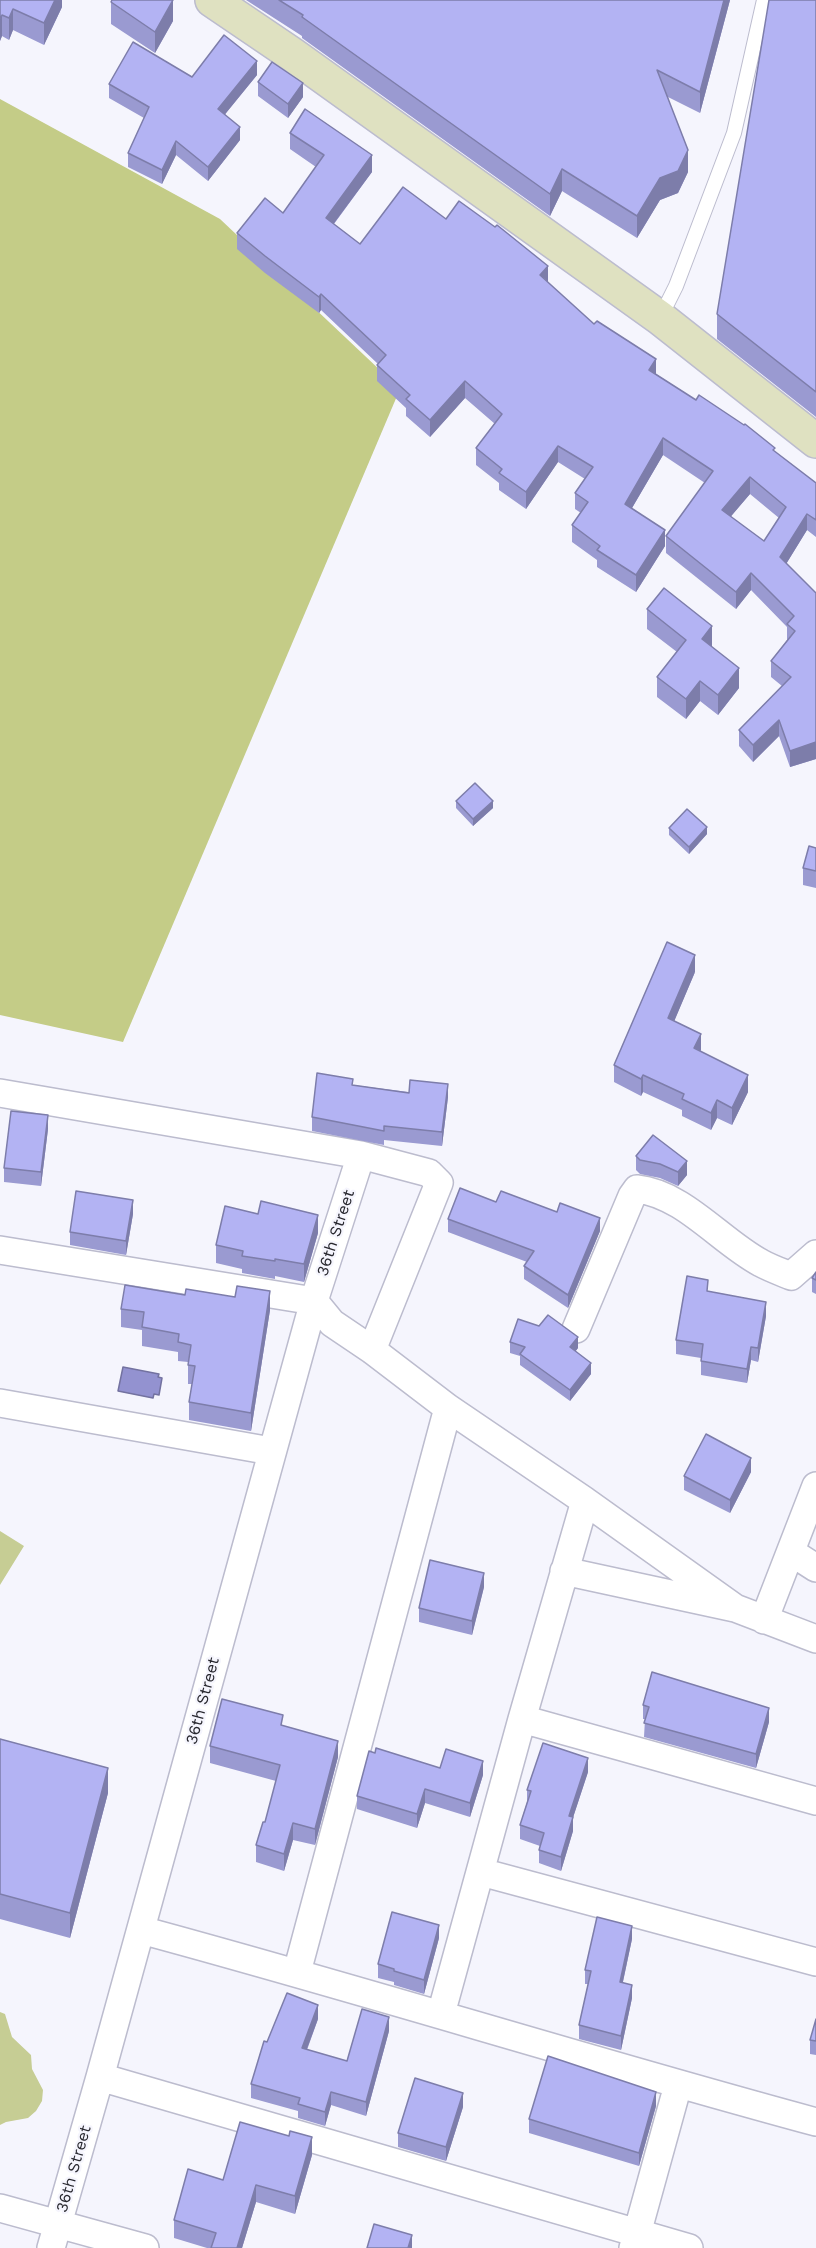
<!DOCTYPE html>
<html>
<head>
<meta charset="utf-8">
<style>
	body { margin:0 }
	canvas { display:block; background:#f5f5fd }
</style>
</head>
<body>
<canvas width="816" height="2248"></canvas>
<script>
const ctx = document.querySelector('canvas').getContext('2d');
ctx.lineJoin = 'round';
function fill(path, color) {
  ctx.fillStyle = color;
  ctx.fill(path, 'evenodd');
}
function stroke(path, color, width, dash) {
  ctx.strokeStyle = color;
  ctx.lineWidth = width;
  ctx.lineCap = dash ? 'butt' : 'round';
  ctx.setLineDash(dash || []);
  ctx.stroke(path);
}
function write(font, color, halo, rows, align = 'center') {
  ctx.font = font + ' "Work Sans",sans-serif';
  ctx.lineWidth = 4.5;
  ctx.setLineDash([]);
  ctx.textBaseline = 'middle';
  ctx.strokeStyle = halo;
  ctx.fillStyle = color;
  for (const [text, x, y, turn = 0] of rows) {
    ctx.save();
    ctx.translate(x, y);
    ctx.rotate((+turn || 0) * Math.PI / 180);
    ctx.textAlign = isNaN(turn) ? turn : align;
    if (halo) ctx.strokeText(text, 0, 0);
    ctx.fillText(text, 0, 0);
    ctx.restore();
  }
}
fill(new Path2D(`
	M0 1531 24 1546 0 1585Z
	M0 2012 5 2014 12 2037 31 2055 32 2069 43 2090 42 2101 36 2111 28 2118 6 2122 0 2125Z`), '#c6cd94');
fill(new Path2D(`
	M0 99 220 219 400 389 123 1042 0 1015Z`), '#c4cc87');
const water = new Path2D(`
	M123 1367 159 1374 158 1377 162 1378 159 1395 154 1394 153 1398 118 1391Z`);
fill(water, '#9392d0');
stroke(water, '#7372a0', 1.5);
const lane = new Path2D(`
	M660 318 676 286 734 133 764 0`);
const street = new Path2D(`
	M0 1093 361 1155 429 1173 439 1183 372 1350
	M0 1250 314 1301 332 1323 372 1350 448 1408 585 1501 735 1608
	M576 1329 632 1196 637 1189C684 1194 721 1242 761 1263 770 1268 781 1272 791 1276L816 1254
	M0 1403 271 1451
	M791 1552 816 1568
	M564 1571 735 1608 816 1639
	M764 1620 816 1486
	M522 1719 816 1801
	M481 1872 816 1962
	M141 1930C367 1991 590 2061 816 2122
	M297 1972 448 1408
	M441 2014 522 1719 585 1501
	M100 2077 689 2248
	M0 2208 145 2248
	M51 2248 100 2077 314 1301 361 1155
	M633 2248 678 2085`);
const secondary = new Path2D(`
	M212 0 293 55 660 318 816 441`);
stroke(lane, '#bcbcce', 16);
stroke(street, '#bcbcce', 30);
stroke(secondary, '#bcbcce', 36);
stroke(lane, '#fff', 14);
stroke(street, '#fff', 27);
stroke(secondary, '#dfe1c1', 33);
fill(new Path2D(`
	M0 0H62V7L44 45 13 30 9 40 2 36 0 41Z
	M246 0H730L700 113 668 97 688 172 678 193 660 200 637 238 562 191 550 216 302 38V36Z
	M816 0V417L717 339V314Z
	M111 2 173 21 155 53 111 24Z
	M257 75 225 114 240 140 208 181 176 155 162 184 128 167V153L144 118 109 98V84L192 77Z
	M258 82 303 97 288 118 258 96Z
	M290 133 372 172 334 224 360 244 446 219 547 282 594 324 656 374 775 452 816 483V537L807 530 786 564 816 593V759L790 767 779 736 753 762 739 746V730L782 686 771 677V661L787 640V627L751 590 736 609 666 553V536L705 483 663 455 632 508 665 546 636 592 597 567V560L572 542V525L581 513 575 509V493L585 479 558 462 526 509 499 490V483L476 465V448L495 424 465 398 430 437 406 416V408L377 381V365L378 364 321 310 319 313 265 273 237 249V233L283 213 316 167 290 149ZM750 494 779 518 764 541 730 517Z
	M647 609 712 646V647L739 688 718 715 700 701 686 719 657 697V677L677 652 647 629Z
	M456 801 493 808 473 826 456 808Z
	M669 828 707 834 689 854 669 835Z
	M816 848V888L803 885V868Z
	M695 972 674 1021 700 1051 748 1092 732 1125 717 1118 711 1130 682 1116V1110L643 1092 641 1096 614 1082V1065Z
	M353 1085 448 1097 442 1146 384 1140V1145L312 1131V1117Z
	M48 1129 41 1186 4 1182V1168Z
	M653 1135 687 1175 678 1186 660 1178 640 1174 636 1170V1156Z
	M496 1202 557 1212 600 1231 568 1308 524 1279V1266L527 1262 448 1232V1219Z
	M133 1214 126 1255 70 1245V1232Z
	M318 1233 304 1282 275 1276V1279L242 1273V1269L216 1263V1245Z
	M816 1272V1294L812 1292V1278Z
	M708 1292 766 1316 758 1362 751 1360 747 1383 701 1375V1358L676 1354V1340Z
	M121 1309 270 1310 251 1431 189 1420V1402L192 1384H188V1362L178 1361V1352L142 1346V1330L121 1327Z
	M510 1342 578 1348 575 1351 591 1374 570 1401 520 1365V1356L510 1353Z
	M751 1472 730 1513 684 1490V1476Z
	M484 1587 472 1635 419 1622V1608Z
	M643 1705 769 1722 756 1768 644 1737 645 1719H643Z
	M283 1726 338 1757 315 1845 293 1840 284 1871 256 1862V1845L265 1822 276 1781 210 1763V1746Z
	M0 1739 108 1793 70 1938 0 1919Z
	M440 1768 483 1775 470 1817 425 1803 417 1828 357 1809V1796Z
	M588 1772 573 1817V1831L561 1871 539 1863V1850L540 1846 520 1839V1825L527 1802V1790Z
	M439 1938 424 1994 394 1985V1982L378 1978V1964Z
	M632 1939 623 1982 632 1998 621 2050 579 2039V2025L588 1984H585V1970Z
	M318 2019 307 2050 347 2061 389 2031 366 2116 331 2105 325 2126 298 2118V2111L251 2098V2084L267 2042Z
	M816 2019V2055L810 2054V2040Z
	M656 2106 639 2166 529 2133V2119Z
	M463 2107 446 2161 398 2147V2133Z
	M312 2155 295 2214 256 2202 242 2248H207L174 2238V2220L223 2180Z`), '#9a9ad1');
fill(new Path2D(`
	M55 0H62V7L44 45V23Z
	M173 0V21L155 53V32Z
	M724 0H730L700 113V92Z
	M13 9V30L9 40V18Z
	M2 15V36L0 41V19Z
	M257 61V75L218 123V109Z
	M303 83V97L288 118V104Z
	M240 127V140L208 181V167Z
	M176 141V155L162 184V170Z
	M688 150V172L678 193 660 200 637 238V216L660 178Z
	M372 155V172L326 234V218Z
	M562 169V191L550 216V194Z
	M548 266V282L540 275Z
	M321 294V310L319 313V297Z
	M656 359V376L649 370Z
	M465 381V398L430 437V420Z
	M663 438V455L625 520V504Z
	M558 446V462L526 509V492Z
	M750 477V494L722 527V510Z
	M807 514V530L780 574V557Z
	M665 530V546L636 592V575Z
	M751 573V590L736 609V592Z
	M712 626V646L702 659V639Z
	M739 668V688L718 715V695Z
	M700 681V701L686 719V699Z
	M779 720V736L753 762V745Z
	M816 742V759L790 767V751Z
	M493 801V808L473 826V819Z
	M707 827V834L689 854V847Z
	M695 955V972L668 1036V1018Z
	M701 1034V1051L694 1048Z
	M643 1075V1092L641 1096V1079Z
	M748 1075V1092L732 1125V1108Z
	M448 1084V1097L442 1146V1132Z
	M717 1100V1118L711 1130V1113Z
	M48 1115V1129L41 1186V1172Z
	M687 1161V1175L678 1186V1172Z
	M133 1200V1214L126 1255V1241Z
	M318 1215V1233L304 1282V1264Z
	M600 1218V1231L568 1308V1295Z
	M270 1291V1310L251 1431V1413Z
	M766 1302V1316L758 1362V1348Z
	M578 1337V1348L570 1359V1347Z
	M751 1347V1360L747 1383V1369Z
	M591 1363V1374L570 1401V1390Z
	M751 1458V1472L730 1513V1500Z
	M484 1573V1587L472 1635V1621Z
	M769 1708V1722L756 1768V1754Z
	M338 1741V1757L315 1845V1829Z
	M588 1758V1772L569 1830V1816Z
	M483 1761V1775L470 1817V1803Z
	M108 1768V1793L70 1938V1913Z
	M425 1789V1803L417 1828V1814Z
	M573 1817V1831L561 1871V1857Z
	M293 1823V1840L284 1871V1854Z
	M439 1925V1938L424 1994V1980Z
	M632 1926V1939L620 1995V1982Z
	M632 1985V1998L621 2050V2036Z
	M318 2005V2019L302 2062V2048Z
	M389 2017V2031L366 2116V2102Z
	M331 2092V2105L325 2126V2112Z
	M656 2092V2106L639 2166V2153Z
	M463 2093V2107L446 2161V2147Z
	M312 2137V2155L295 2214V2196Z
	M256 2185V2202L242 2248H237Z
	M412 2235V2248H408Z`), '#7d7daa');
const building = new Path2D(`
	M0 0H55L44 23 13 9 9 18 2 15 0 19Z
	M112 0H173L155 32 111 2Z
	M279 0H724L700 92 657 70 688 150 678 171 660 178 637 216 562 169 550 194 302 17 303 15Z
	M769 0H816V392L717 314Z
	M224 35 257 61 218 109 240 127 208 167 176 141 162 170 128 153 149 107 109 84 133 42 192 77Z
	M272 62 303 83 288 104 258 82Z
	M305 109 372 155 326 218 360 244 403 187 446 219 459 201 495 227 497 225 548 266 540 275 594 324 597 321 656 359 649 370 696 400 699 395 744 425 745 424 775 448 773 450 816 483V520L807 514 780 557 816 593V742L790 751 779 720 753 745 739 730 791 677 771 661 795 631 787 624 794 616 751 573 736 592 666 536 713 471 663 438 625 504 665 530 636 575 597 550 600 546 572 525 588 502 575 493 593 467 558 446 526 492 499 473 502 469 476 448 502 414 465 381 430 420 406 399 410 395 377 365 386 355 321 294 319 297 265 256 237 233 265 198 283 213 324 155 290 133ZM750 477 786 507 764 541 722 510Z
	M664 588 712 626 702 639 739 668 718 695 700 681 686 699 657 677 686 640 647 609Z
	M475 783 493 801 473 819 456 801Z
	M687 809 707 827 689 847 669 828Z
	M809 846 816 848V871L803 868Z
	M667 942 695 955 668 1018 701 1034 694 1048 748 1075 732 1108 717 1100 711 1113 682 1099 684 1094 643 1075 641 1079 614 1065Z
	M317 1073 353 1079 352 1085 409 1093 410 1080 448 1084 442 1132 384 1126V1131L312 1117Z
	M11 1111 48 1115 41 1172 4 1168Z
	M653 1135 687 1161 678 1172 660 1164 640 1160 636 1156Z
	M460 1188 496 1202 501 1191 557 1212 560 1203 600 1218 568 1295 524 1266 534 1251 448 1219Z
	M76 1191 133 1200 126 1241 70 1232Z
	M261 1201 318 1215 304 1264 275 1259V1261L242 1256 243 1251 216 1245 225 1206 258 1214Z
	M816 1272V1280L812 1278Z
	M687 1276 708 1280 707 1291 766 1302 758 1348 751 1347 747 1369 701 1361 703 1344 676 1340Z
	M125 1285 185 1295 186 1289 235 1297 237 1286 270 1291 251 1413 189 1402 195 1366 188 1365 191 1345 178 1342 179 1334 142 1327 144 1312 121 1309Z
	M548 1315 578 1337 570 1347 591 1363 570 1390 520 1354 525 1347 510 1342 518 1319 539 1326Z
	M706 1434 751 1458 730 1500 684 1476Z
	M430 1560 484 1573 472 1621 419 1608Z
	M652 1672 769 1708 756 1754 644 1723 649 1707 643 1705Z
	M222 1699 283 1715 281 1725 338 1741 315 1829 293 1823 284 1854 256 1845 263 1822H265L280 1765 210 1746Z
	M0 1739 108 1768 70 1913 0 1894Z
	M543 1743 588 1758 569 1816 573 1817 561 1857 539 1850 544 1833 520 1825 531 1791 527 1790Z
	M376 1748 440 1768 446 1749 483 1761 470 1803 425 1789 417 1814 357 1796 369 1751 375 1753Z
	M392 1912 439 1925 424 1980 394 1971V1969L378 1964Z
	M597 1917 632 1926 620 1982 632 1985 621 2036 579 2025 591 1971 585 1970Z
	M287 1993 318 2005 302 2048 347 2061 362 2009 389 2017 366 2102 331 2092 325 2112 298 2104 300 2098 251 2084 264 2041 267 2042Z
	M816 2019V2041L810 2040Z
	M548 2056 656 2092 639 2153 529 2119Z
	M415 2078 463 2093 446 2147 398 2133Z
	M240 2122 289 2136 290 2131 312 2137 295 2196 256 2185 237 2248H211L216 2233 174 2220 188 2169 223 2180Z
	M374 2224 412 2235 408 2248H367Z`);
fill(building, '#b3b3f3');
stroke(building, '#7d7daa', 1.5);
write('16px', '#28282f', '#f5f5fd', [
	["36th Street",336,1233,-72],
	["36th Street",203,1701,-75],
	["36th Street",74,2169,-74]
]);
</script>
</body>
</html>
